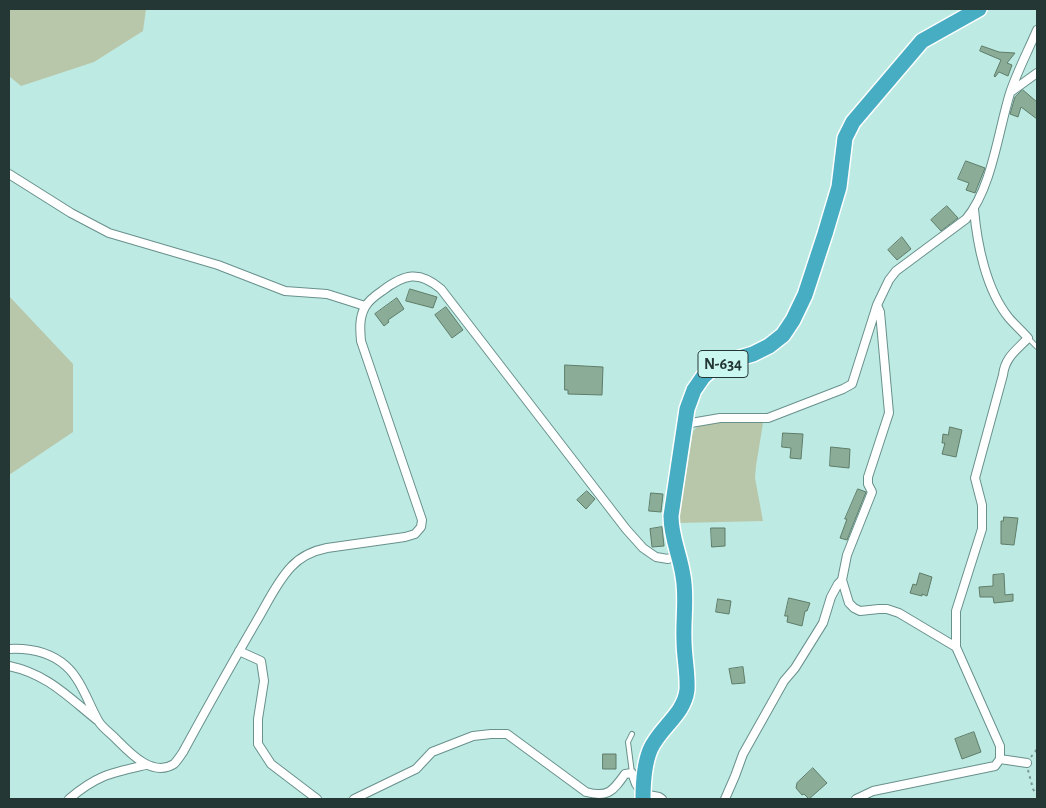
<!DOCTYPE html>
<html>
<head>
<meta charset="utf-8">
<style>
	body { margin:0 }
	#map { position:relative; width:1046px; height:808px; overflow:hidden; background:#beeae4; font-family:"Alegreya Sans",sans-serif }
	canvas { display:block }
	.frame { position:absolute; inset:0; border:10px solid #253734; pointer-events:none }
</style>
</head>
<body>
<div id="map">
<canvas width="1046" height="808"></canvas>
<div class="frame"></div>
</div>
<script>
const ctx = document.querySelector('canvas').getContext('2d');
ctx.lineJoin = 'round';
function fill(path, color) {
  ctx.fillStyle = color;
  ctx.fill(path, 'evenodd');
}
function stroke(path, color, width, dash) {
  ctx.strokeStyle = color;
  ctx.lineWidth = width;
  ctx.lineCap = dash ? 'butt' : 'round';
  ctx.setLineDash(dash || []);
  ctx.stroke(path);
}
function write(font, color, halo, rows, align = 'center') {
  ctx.font = font + ' "Alegreya Sans",sans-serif';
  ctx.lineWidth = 4;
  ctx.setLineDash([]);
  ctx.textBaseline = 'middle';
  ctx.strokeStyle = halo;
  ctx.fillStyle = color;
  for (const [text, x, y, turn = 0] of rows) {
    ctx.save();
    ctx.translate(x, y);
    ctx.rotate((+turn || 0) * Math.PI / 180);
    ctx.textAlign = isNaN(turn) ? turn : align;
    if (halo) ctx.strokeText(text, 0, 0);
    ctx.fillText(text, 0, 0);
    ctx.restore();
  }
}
fill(new Path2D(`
	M9 9H146L143 31 94 62 21 86 9 76Z
	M9 296 73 364V432L9 475Z
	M727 420 763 423 756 466 755 478 763 521 678 523 693 431 699 425Z`), '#b8c6a9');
const building = new Path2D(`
	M982 46 999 52 1015 53 1007 63 1012 65 1008 76 999 72 995 77 994 76 1001 60 980 51Z
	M1023 90 1037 102V119L1021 107 1018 117 1010 114 1015 97Z
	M966 161 985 168 975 193 966 190 969 183 958 179Z
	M947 206 958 218 941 231 931 220Z
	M902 237 911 249 897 260 888 250Z
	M410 289 437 297 433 308 406 301Z
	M397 298 404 309 388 320 389 322 384 326 375 314Z
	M446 307 463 330 452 338 435 315Z
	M565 365 603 367 602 395 568 394V390H565Z
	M950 427 962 430 956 457 942 454 945 443H942L943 434 948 435Z
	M783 433 803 434 801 459 790 458 791 448 782 447Z
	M831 447 850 449 849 468 830 466Z
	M858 489 866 492 847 540 840 538 847 519H845Z
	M587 491 595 499 586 509 577 500Z
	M651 493 663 494 661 512 649 511Z
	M1004 517 1018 518 1014 545 1001 544V521H1003Z
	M662 527 664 546 652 547 650 529Z
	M711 528H725V546L712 547Z
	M920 573 932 577 927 596 922 594V596L910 593 913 584 916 585Z
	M1004 574 1005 595 1013 594V601L994 603 993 597H980L979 587 993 586V575Z
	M789 598 810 603 807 611H805L802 626 787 622 788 616H785Z
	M718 599 731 601 729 614 716 612Z
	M743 667 745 683 732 684 729 669Z
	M974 732 981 752 962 759 955 739Z
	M603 754H616V769H603Z
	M813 768 827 783 809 799 804 794 802 795 796 788 797 783Z`);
fill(building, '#8bac97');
stroke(building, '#5e7d69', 1);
const lane = new Path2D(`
	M1028 338 1037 347
	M632 773 628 742 632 734`);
const street = new Path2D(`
	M1012 91 1037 73
	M9 174 71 213 109 233 218 265 285 291 327 294 365 306
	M685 424 720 418H768L843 389 852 384 877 305
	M842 580 849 603 854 608 860 611 879 609H887L899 613 956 647 1000 746V759L1027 763
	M956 647V611L982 529V505L975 478 1003 375C1005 357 1017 350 1028 338 1022 331 1015 325 1009 318 986 290 977 244 974 209
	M9 649C29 648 50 652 66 666 81 679 89 705 99 722 103 728 110 733 115 738 129 752 152 778 174 764 177 761 181 755 183 752 207 708 231 665 256 622 267 604 276 583 291 567 301 556 312 551 327 548L405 537 415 534 421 527 422 520 361 341C360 329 359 318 365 307 369 300 376 295 382 291 404 274 419 270 441 289L626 529 643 548 656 557 668 559 677 555
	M239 651 261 661 264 681 258 719V744L271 764 317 799
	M9 666C47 674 67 696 97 720
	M69 799C97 775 111 773 146 765
	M354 799 416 769 432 752 473 736 491 734H507L586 792C608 798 613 791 625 774L632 773 636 784 643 794 659 797 662 799
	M725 799 735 776 743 754 784 681 795 668 823 623 831 597 838 584 842 580 847 555 872 492 868 484V477L889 413 880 312 877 305 889 280 896 271 966 219C992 188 998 132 1010 93 1017 72 1028 51 1037 30
	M856 799 873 791 995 766 1000 759`);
const highway = new Path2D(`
	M643 799C643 783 644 765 650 750 659 728 684 715 687 690 688 673 684 657 684 640 683 619 687 597 683 576 680 555 671 538 671 516L687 409 694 390 703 377 712 369 723 363 753 354 769 346 783 335 793 320 805 295 825 234 839 187 845 138 853 122 922 41 979 9`);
stroke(lane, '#68918c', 6);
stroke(street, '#68918c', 10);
stroke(highway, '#fff', 18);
stroke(new Path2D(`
	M1031 757 1037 749
	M1028 770 1033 789 1037 795`), '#789893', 2, [2.5, 4]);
stroke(lane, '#fff', 4);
stroke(street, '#fff', 8);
stroke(highway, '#47adc3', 15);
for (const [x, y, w] of [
	[723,364,50]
]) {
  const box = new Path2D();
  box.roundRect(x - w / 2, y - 13.5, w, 27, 4);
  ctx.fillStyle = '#cbf7f1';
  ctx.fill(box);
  stroke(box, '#253734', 1);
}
write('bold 16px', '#253734', null, [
	["N-634",723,364]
]);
</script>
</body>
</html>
